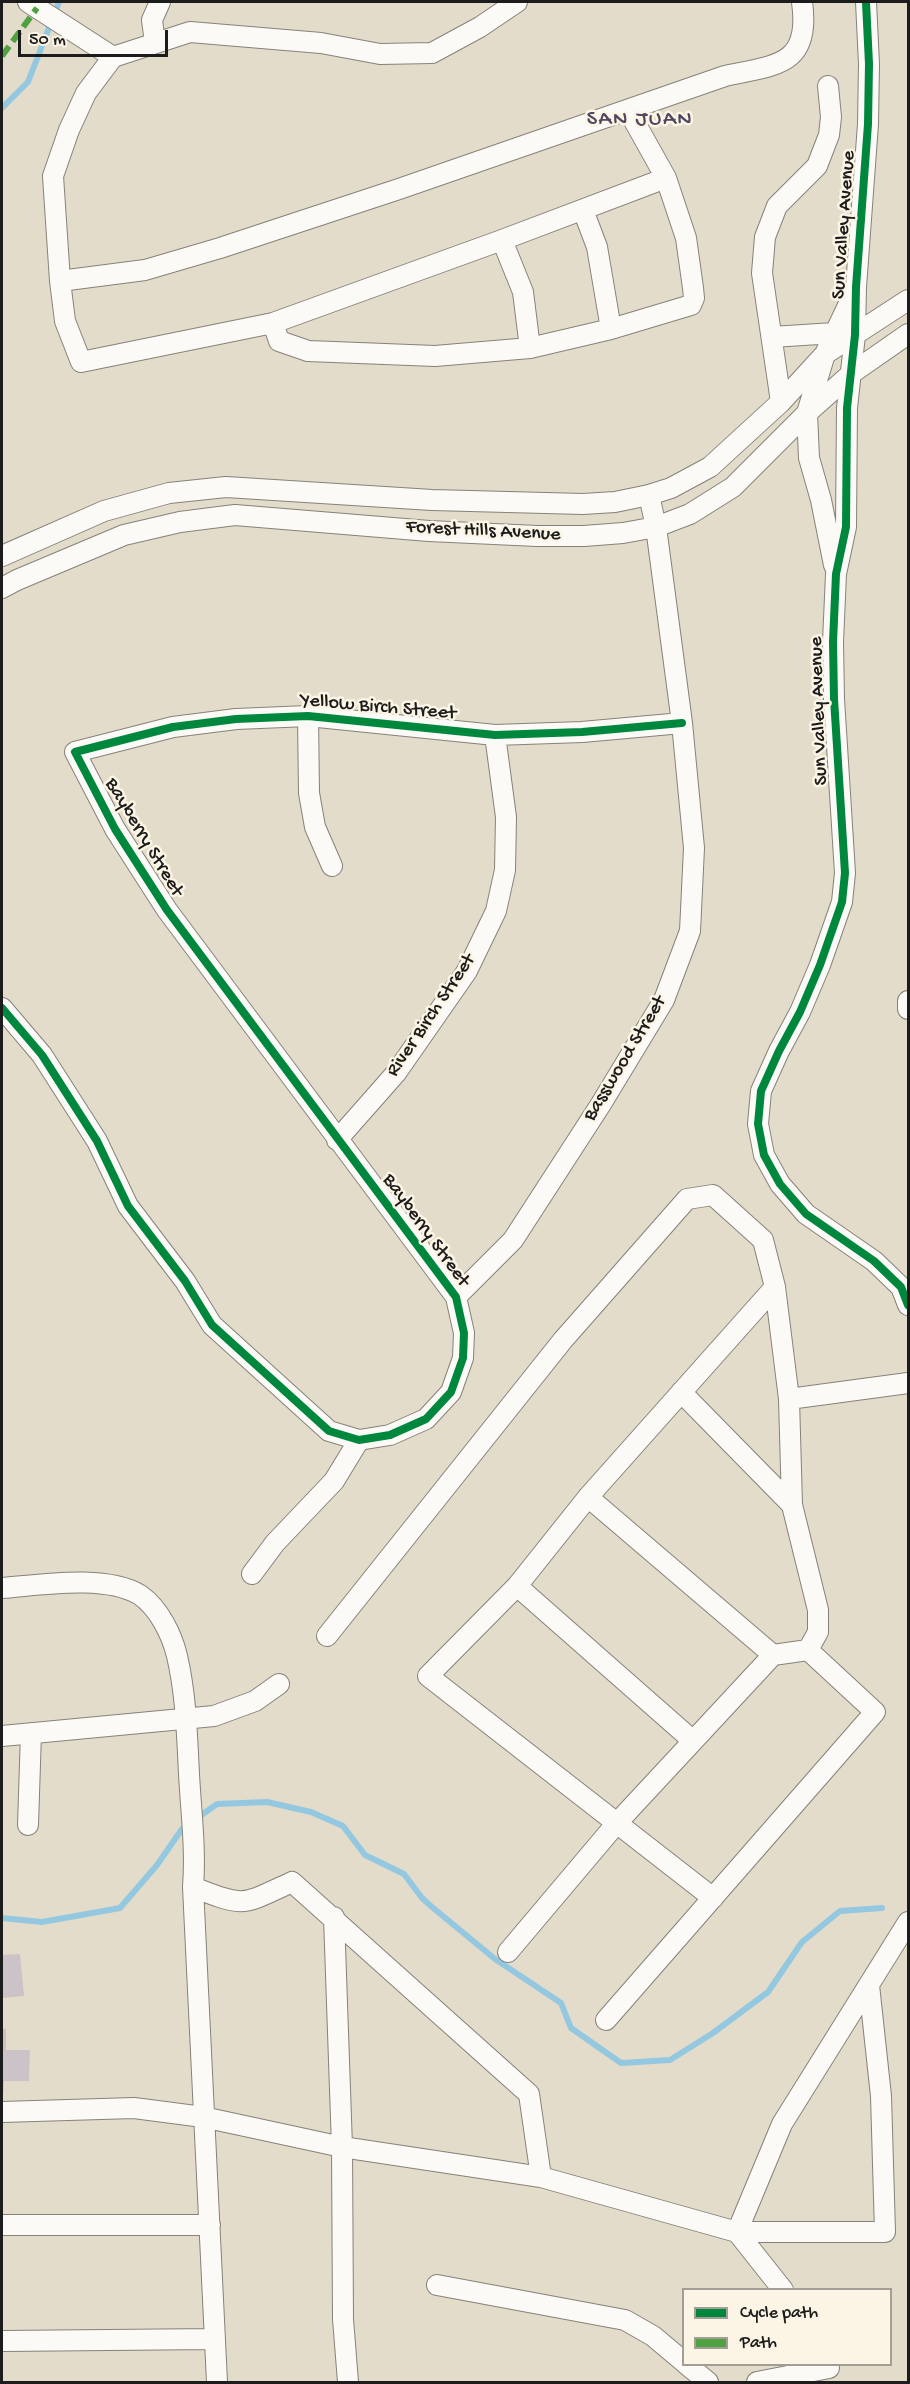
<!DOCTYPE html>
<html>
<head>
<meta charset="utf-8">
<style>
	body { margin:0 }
	#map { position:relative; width:910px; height:2384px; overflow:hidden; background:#e4dcca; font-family:"Gochi Hand",sans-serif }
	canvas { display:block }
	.frame { position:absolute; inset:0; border:3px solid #1c1c1c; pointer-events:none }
	.legend { position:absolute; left:682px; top:2288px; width:210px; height:78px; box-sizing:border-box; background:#fcf5e5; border:2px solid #a29e95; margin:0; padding:8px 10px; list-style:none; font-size:18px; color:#1c1c1c }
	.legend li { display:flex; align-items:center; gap:12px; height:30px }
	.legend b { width:30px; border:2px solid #a29e95 }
	.scale { position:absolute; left:18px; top:30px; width:150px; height:27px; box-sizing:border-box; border:3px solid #1c1c1c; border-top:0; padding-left:8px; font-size:18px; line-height:21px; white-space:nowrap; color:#1c1c1c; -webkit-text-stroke:4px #fcf5e5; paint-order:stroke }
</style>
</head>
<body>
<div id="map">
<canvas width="910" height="2384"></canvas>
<div class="frame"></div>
<ul class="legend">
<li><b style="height:8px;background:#00873e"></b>Cycle path</li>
<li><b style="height:8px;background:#4fa141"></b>Path</li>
</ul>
<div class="scale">50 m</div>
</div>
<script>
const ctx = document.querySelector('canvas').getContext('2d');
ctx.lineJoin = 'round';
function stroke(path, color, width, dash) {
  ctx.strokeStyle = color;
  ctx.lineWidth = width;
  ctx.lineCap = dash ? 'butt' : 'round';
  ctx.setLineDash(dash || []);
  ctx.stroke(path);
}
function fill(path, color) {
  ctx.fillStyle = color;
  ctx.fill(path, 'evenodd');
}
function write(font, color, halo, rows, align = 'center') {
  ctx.font = font + ' "Gochi Hand",sans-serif';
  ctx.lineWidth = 5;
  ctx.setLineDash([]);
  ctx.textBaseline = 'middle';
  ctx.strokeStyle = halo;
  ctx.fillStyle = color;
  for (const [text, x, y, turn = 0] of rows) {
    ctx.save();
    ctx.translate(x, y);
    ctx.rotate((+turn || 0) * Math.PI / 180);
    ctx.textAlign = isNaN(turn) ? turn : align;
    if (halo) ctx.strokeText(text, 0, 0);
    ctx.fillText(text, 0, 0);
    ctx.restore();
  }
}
stroke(new Path2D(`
	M2 108 28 82 59 2
	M196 1819 217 1804 267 1802 311 1812 343 1826 365 1855 404 1874 422 1898 432 1907 495 1959 561 2003 571 2028 621 2063 670 2060 713 2033 768 1992 802 1942 840 1911 882 1908
	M2 1918 42 1922 120 1908 157 1865 182 1829 188 1825`), '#94c8e1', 6);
fill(new Path2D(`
	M20 1954 24 1996 2 1998V1955Z
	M2 2029H6V2050H30L29 2081H4L3 2095 2 2094Z`), '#cbc3c8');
const minor = new Path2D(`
	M28 2 113 57
	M517 2 480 27 432 53 380 54 321 43 190 32 113 57 86 93 69 130 53 176 60 281 65 321 81 362 273 323 502 240 666 178
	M866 2 869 64 868 124 856 287 855 335 847 408 846 527 836 574 833 642 834 699 845 873 842 902 820 965 800 1012 779 1051 761 1091 758 1124 764 1155 780 1184 806 1214 874 1261 901 1287 908 1305
	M155 43 152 20 160 2
	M583 210 597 247 611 329
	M502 240 523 292 530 348
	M60 281 145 270 220 248 399 189 725 76C776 65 811 66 802 2
	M273 323 279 341 308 351 435 356 530 348 611 329 691 305 694 298 693 288 686 238 666 178 628 110
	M772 337 834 333
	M781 402 762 273 765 237 777 206 817 166 829 135 831 117 828 86
	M2 556 104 511 169 493 226 487 432 500 583 504 615 502 649 495 671 488 710 467 781 402 825 354 908 300
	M834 565 821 500 809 458 807 413 825 354 853 295
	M2 588 17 580 124 535 180 522 235 515 429 531 537 536H584L623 533 656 527 690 514 733 487 807 413 852 373 908 334
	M308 716 309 793 315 827 332 866
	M908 1001V1009
	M2 1008 42 1055 97 1141 128 1206 185 1281 212 1325 329 1431 359 1440 390 1435 426 1419 451 1392 463 1358 464 1333 456 1297 167 910 115 829 75 752 173 727 236 719 308 716 495 735 582 732 682 723
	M337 1140 396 1073 467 971 496 911 505 870 506 817 495 735
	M456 1297 513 1240 601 1104 664 1000 690 931 694 848 682 723 656 527 649 495
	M681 1392 792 1505
	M789 1399 908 1383
	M588 1497 773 1655 808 1650 875 1712 606 2020
	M252 1574 275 1543 334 1481 359 1440
	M517 1586 692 1740
	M2 1588C40 1585 106 1574 140 1595 159 1608 172 1635 177 1656 186 1694 187 1735 189 1774 191 1812 196 1849 193 1887L217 2382
	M327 1636 563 1340 687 1199 713 1195 763 1240 775 1287 789 1399 792 1505 818 1610V1632L808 1650
	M2 1736 214 1716 255 1701 279 1684
	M28 1825 31 1733
	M193 1887C246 1908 242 1905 292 1882L529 2094 541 2177
	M713 1898 428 1676 517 1586 588 1497 775 1287
	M334 1917 342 2147 343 2319 348 2382
	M508 1952 616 1824 773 1655
	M2 2112 134 2108 203 2117 342 2147 541 2177 737 2232H885L881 2096 869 1985
	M2 2225H210
	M737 2232 782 2124 908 1922
	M737 2232 783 2290
	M437 2285 625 2320 653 2336 684 2362
	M2 2341 214 2339
	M686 2364 708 2382
	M757 2382 829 2368`);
stroke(minor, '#868279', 22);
stroke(minor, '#fbfaf7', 20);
stroke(new Path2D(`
	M2 56 37 8`), '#4fa141', 6, [12, 6]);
stroke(new Path2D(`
	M866 2 869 64 868 124 856 287 855 335 847 408 846 527 836 574 833 642 834 699 845 873 842 902 820 965 800 1012 779 1051 761 1091 758 1124 764 1155 780 1184 806 1214 874 1261 901 1287 908 1305
	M2 1008 42 1055 97 1141 128 1206 185 1281 212 1325 329 1431 359 1440 390 1435 426 1419 451 1392 463 1358 464 1333 456 1297 167 910 115 829 75 752 173 727 236 719 308 716 495 735 582 732 682 723`), '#00873e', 8);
write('20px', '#1c1c1c', '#fcf5e5', [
	["Sun Valley Avenue",845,225,-86],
	["Forest Hills Avenue",483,532,3],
	["Yellow Birch Street",378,708,5],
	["Sun Valley Avenue",820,711,-92],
	["Bayberry Street",143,838,59],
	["River Birch Street",432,1016,-56],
	["Basswood Street",626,1059,-59],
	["Bayberry Street",425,1231,54]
]);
ctx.letterSpacing = '1.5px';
write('22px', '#4f4760', '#fcf5e5', [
	["SAN JUAN",640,121]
]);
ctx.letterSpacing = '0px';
</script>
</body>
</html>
